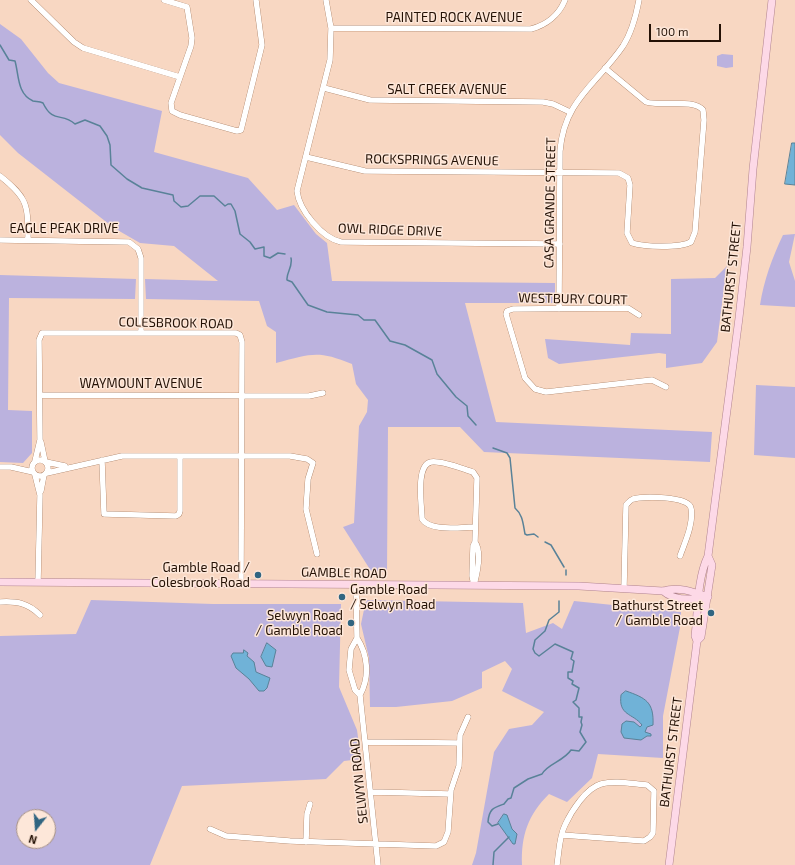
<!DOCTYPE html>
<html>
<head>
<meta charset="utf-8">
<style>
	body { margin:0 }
	#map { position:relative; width:795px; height:865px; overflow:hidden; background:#f8d7c2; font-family:"Exo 2",sans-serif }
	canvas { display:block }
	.north { position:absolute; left:16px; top:809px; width:40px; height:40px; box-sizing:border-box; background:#fde7d9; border:1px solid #a69184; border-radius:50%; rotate:197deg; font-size:11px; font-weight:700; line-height:16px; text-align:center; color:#241105 }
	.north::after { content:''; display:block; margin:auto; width:14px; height:18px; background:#306581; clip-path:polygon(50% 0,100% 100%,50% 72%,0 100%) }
	.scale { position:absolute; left:649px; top:24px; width:72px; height:18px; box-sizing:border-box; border:2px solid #241105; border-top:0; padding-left:5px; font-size:12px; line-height:14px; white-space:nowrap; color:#241105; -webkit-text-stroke:3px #fde7d9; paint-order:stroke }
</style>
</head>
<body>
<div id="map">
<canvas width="795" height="865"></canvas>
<div class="north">N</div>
<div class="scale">100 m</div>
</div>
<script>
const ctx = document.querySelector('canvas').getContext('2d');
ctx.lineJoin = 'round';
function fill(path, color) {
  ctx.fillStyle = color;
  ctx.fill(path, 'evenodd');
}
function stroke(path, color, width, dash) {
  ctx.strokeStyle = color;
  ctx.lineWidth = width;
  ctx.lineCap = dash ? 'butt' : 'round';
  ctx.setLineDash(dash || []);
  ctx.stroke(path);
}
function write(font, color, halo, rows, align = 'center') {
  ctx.font = font + ' "Exo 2",sans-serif';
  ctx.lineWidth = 3;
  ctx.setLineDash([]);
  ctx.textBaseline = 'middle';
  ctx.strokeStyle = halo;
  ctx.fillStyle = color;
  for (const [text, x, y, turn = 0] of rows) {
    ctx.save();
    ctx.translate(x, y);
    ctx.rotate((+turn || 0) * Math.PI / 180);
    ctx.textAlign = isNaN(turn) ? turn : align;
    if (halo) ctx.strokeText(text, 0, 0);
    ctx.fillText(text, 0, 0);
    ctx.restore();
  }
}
fill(new Path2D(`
	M0 24 21 39 48 73 59 83 162 111 154 152 248 178 277 210 294 205 316 234 327 243 332 281 555 283V303H465L496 422 712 432 710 462 484 452 460 427H388L387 572 371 571 343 527 354 523 359 426 367 412 368 400 356 384 352 364C317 350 312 354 276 363V332L267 326 259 301 146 299 145 279 218 281 174 246 140 243 114 228 18 153 0 135Z
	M722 54 733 55V67L726 68 717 66V56Z
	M795 234 789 262 795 281V307L760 305C764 280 772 258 783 235Z
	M727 266 717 342 702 363 666 368V354L659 353 559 364 548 358 545 339 630 345 631 333 671 334V279L715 278Z
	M0 275 136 279 135 299 9 298 8 410 32 411V453L23 463 0 462Z
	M756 385 795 387V458L754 455Z
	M91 600 213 604H341L339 687 357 730 361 759 344 761 326 779 182 786 150 865H0V636L76 634ZM24 817H48V841H24Z
	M366 600 523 603 526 633 553 623 562 629 574 601 681 612V622L663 716V758L598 754 592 778 567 802 549 794C528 815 521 835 522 865H472L476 853 494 752 509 729 532 725 544 712 502 691 512 669 505 661 482 672V688L452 701 396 707H370L369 658 361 624Z`), '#bbb2de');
const water = new Path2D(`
	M792 143H795V185L785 184Z
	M267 643 276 650 272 667 266 666 261 657Z
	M244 650 248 653 247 656 254 662 256 672 270 678 267 688 264 691H259L249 679 236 668 231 656 233 653H243Z
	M626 691C646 698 654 702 653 725L647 727 645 732 651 734V736H647L641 740 624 738 621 732 622 724 626 721 634 722 640 727 642 725C633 713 618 716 621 695Z
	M504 814 507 815 512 829 517 834 515 844H513L498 823Z`);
fill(water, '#70b2d7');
stroke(water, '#598298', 1);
stroke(new Path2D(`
	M0 45 9 60 15 61C19 75 17 94 33 101 36 102 39 101 43 103 53 124 62 112 75 124L85 120 100 126 107 136 110 145 111 165 127 179 142 188 173 195 174 201 181 207 188 206 200 196H214L225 206 228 204H231L235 211 240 234 250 242 255 249 264 247V256L270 258 278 253 285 254
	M291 258C293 267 286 273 287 280L292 282 308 305 327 312 358 315 364 320H375L390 341 405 345 432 360 437 374 456 397 467 406 468 416 476 425
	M493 448 507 453 510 458 515 508C523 515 523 524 525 534L527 535 534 534 538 537
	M545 542 551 545 564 567
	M566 570V575
	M498 824 492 826 488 822C489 809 493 808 504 804L508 799 511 798 514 788 528 779 542 774C547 764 564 761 571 750L579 751 586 742 580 732 582 725 581 722 582 717H579V708L573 702 576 700 579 688 572 684 573 681 568 678V672H572L574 661 571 659 573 652 555 644 539 656 535 653 533 649 535 640 545 631 549 620 559 612V601
	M493 865 494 852 509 837`), '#598298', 1.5);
const minor = new Path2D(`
	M31 0 74 42 83 48 180 77
	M164 0 187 7 192 38 191 46 171 103 172 111 180 115 237 131 241 130 262 45 256 0
	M326 0 331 28 330 60 297 191C299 210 322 238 341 242L560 244
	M331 28 531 29C546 25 559 15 565 0
	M324 88 370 100 543 102 553 104 570 112
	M306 157 365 171 619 173 628 178 630 185 627 233 632 243C644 247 680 248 691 242L695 232 704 120 703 110C693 98 662 107 646 102L605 68
	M0 176C28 198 28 205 28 240
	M0 240 129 242 138 249 141 258V332
	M559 309 560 151C564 100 597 84 623 46 632 32 636 16 639 0
	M639 315 628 308 513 309 507 311 506 314 525 378 535 389 546 392 652 380 666 387
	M40 395 309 396 323 393
	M41 442 45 461
	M32 468a8 8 0 1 1 16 0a8 8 0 1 1-16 0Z
	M102 460 104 514 176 516 179 514 180 511V456
	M35 461 40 440 39 340 42 333H236L240 335 242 342 241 583
	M46 462 65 466
	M0 467H11L33 472
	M47 473 122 456H290L307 459 313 463 308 479 306 509 317 554
	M35 475 40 495 38 582
	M41 491 44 475
	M474 585 472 576 473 546 475 542 477 478 473 472C463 469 441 460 431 462 415 465 422 507 422 519 430 532 462 527 475 527
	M474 585C477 574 482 552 475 542
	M356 586 357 638 351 649 349 670 355 690 360 695
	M624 587 626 505C628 503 630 500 633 499 643 496 689 496 691 508 694 523 685 542 680 556
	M0 602C17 601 28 603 40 615
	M357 638C368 655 370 677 360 695L378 865
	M366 742 459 743
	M372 792 450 794
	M210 829 226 836 290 841 436 846 444 842 448 832 451 790 459 766 460 735 468 717
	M306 842 307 814 310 804
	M557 865C559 852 559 837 565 825 571 812 586 788 601 784 615 780 633 784 647 785L654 791 653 833 650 837 644 841 562 835`);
const major = new Path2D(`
	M0 582 579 586 663 591C678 586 694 592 708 597
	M663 591C673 600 689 600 702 598
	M697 641 701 637 712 565 708 556
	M669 865 697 641 695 636C698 611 697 579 708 556L739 318 747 247 753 169 772 0`);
stroke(minor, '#9c6c4d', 6);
stroke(major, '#b0838e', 8);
stroke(minor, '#fff', 5.5);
stroke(major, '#fdd9e7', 7);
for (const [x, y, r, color] of [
	[258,575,4,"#306581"],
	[342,597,4,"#306581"],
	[711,613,4,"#306581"],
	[351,623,4,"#306581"]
]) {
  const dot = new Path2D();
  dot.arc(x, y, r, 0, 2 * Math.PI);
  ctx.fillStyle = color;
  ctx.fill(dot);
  stroke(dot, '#fde7d9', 1.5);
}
write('13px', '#241105', '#fde7d9', [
	["PAINTED ROCK AVENUE",454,18],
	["SALT CREEK AVENUE",447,90],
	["ROCKSPRINGS AVENUE",432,160,1],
	["CASA GRANDE STREET",550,203,-89],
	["EAGLE PEAK DRIVE",64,229],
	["OWL RIDGE DRIVE",390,230,2],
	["BATHURST STREET",731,277,-84],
	["WESTBURY COURT",573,299,1],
	["COLESBROOK ROAD",176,323,1],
	["WAYMOUNT AVENUE",141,384],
	["GAMBLE ROAD",344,573,1],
	["BATHURST STREET",671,752,-83],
	["SELWYN ROAD",359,781,-96]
]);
write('13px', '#241105', '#fde7d9', [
	["Gamble Road /",250,568],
	["Colesbrook Road",250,583],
	["Gamble Road",350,590,"left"],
	["/ Selwyn Road",350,605,"left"],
	["Bathurst Street",703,606],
	["/ Gamble Road",703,621],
	["Selwyn Road",343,616],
	["/ Gamble Road",343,631]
], 'right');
</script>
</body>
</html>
